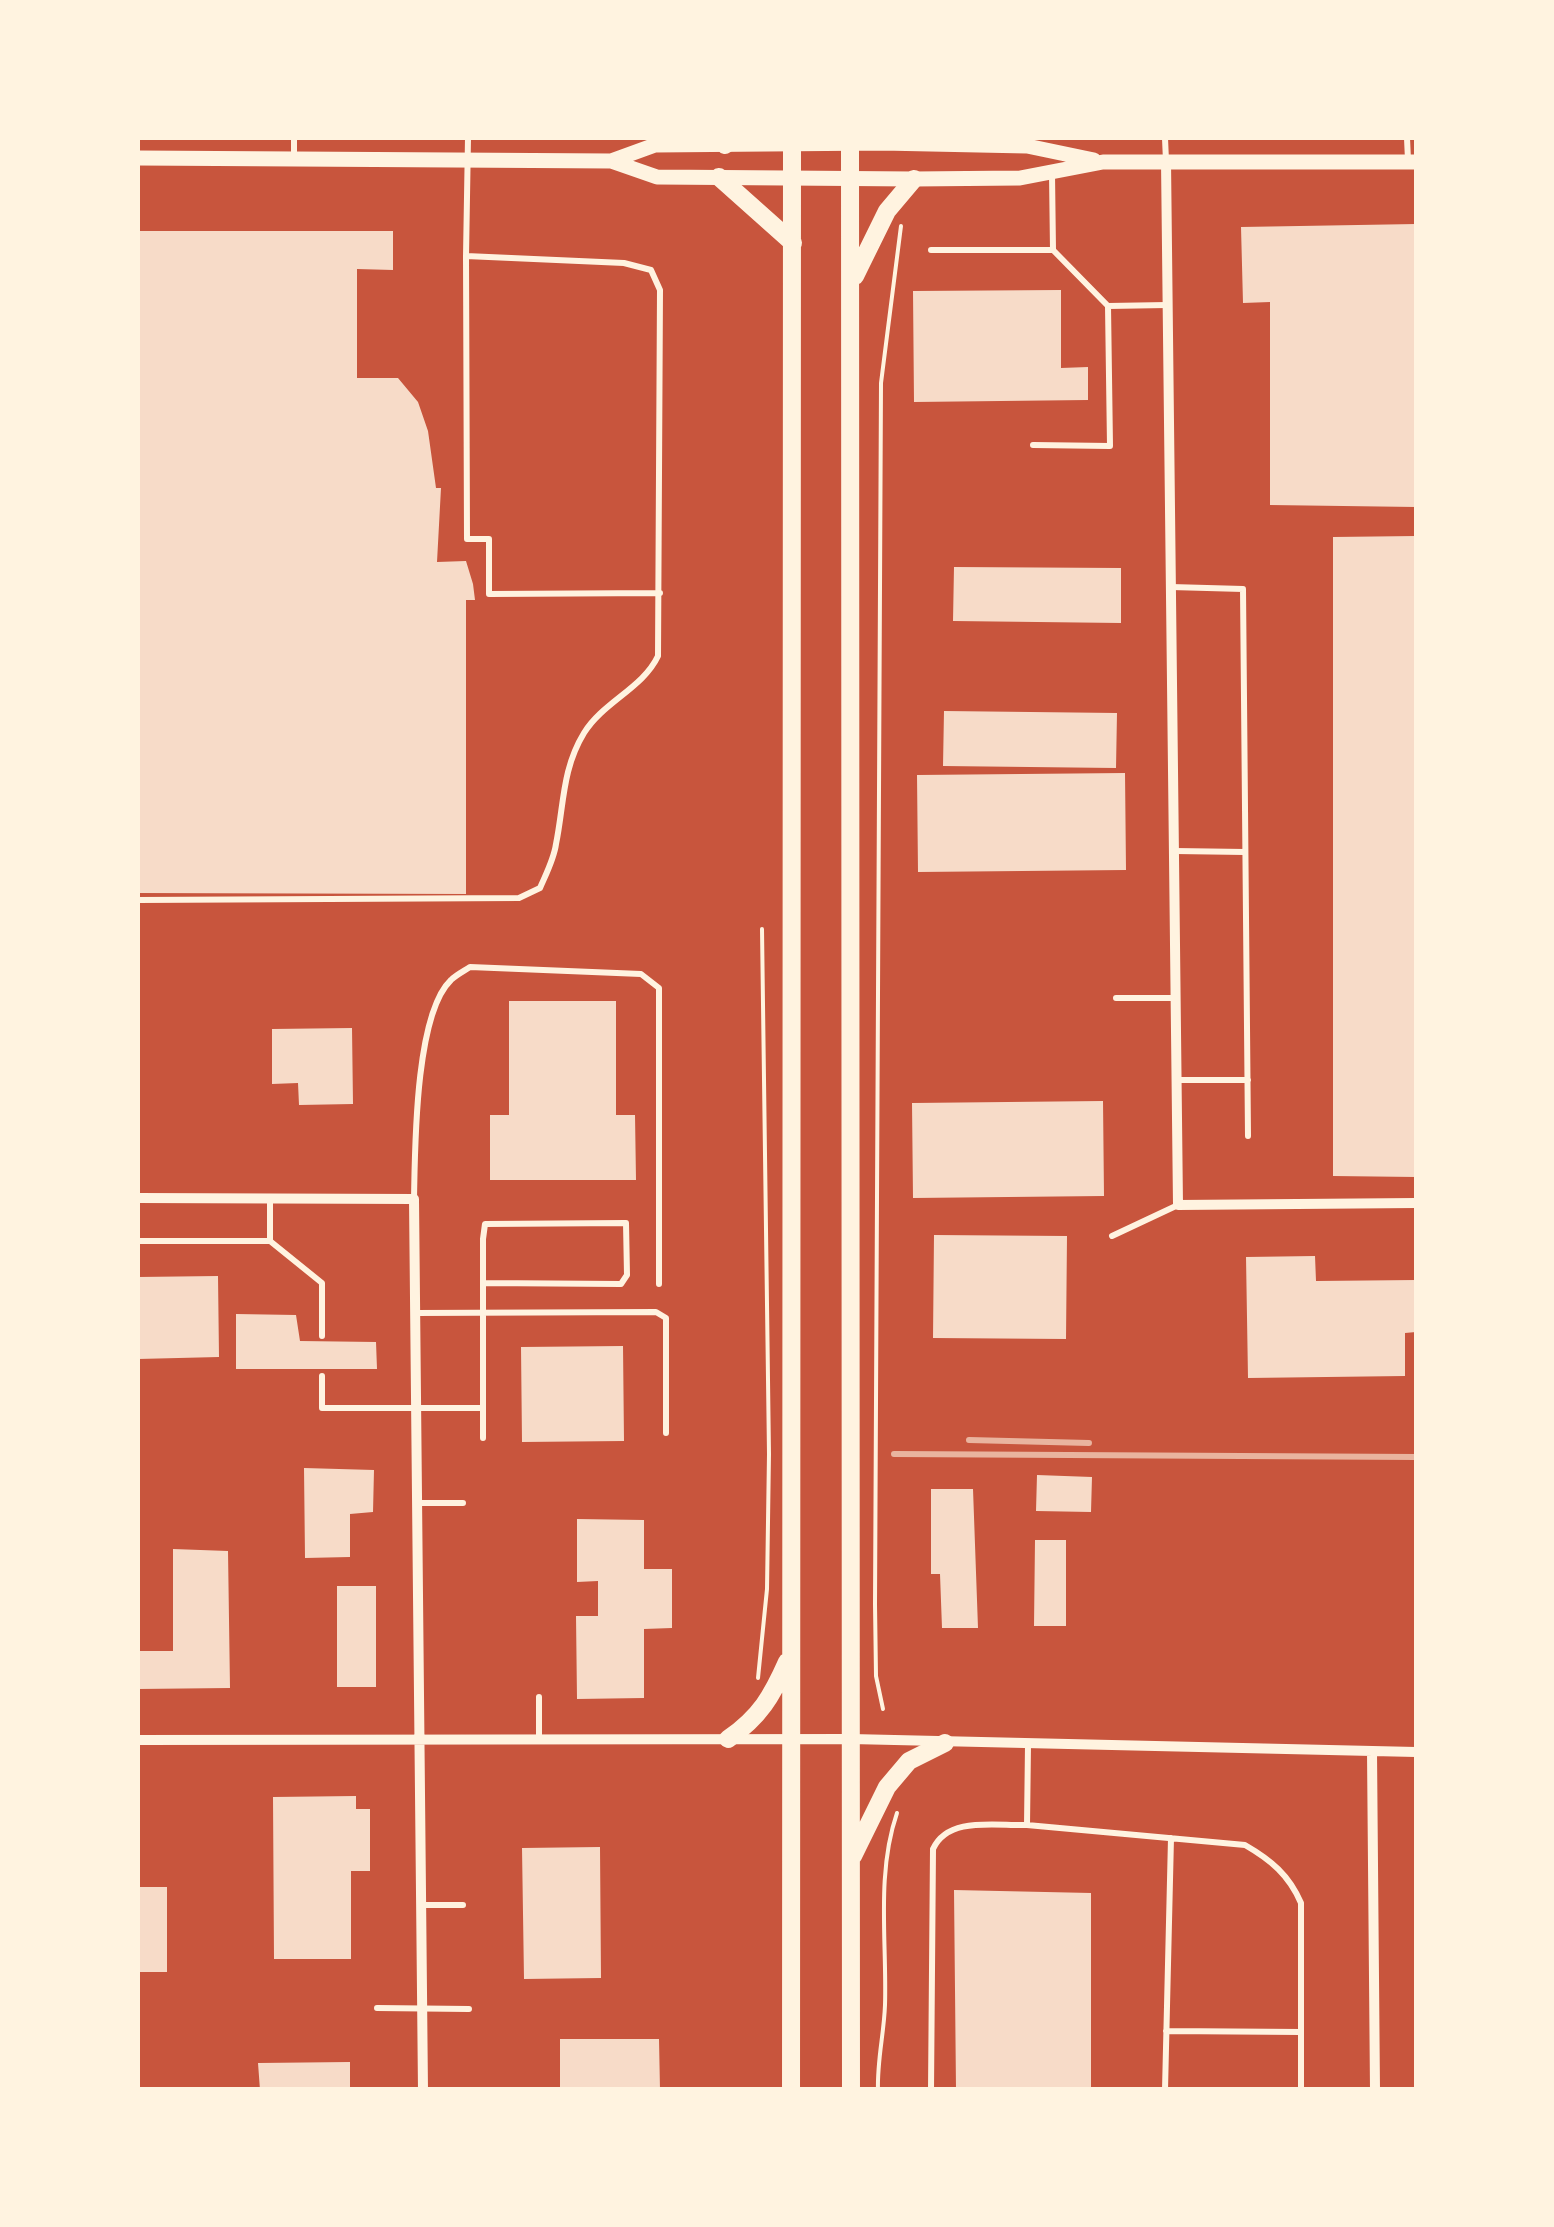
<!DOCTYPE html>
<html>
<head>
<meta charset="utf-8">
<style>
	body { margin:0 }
	#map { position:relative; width:1554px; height:2227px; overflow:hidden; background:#c8553d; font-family:Ubuntu,sans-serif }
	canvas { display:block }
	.frame { position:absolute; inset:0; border:140px solid #fff3e0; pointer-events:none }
</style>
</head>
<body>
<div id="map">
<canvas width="1554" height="2227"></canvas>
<div class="frame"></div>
</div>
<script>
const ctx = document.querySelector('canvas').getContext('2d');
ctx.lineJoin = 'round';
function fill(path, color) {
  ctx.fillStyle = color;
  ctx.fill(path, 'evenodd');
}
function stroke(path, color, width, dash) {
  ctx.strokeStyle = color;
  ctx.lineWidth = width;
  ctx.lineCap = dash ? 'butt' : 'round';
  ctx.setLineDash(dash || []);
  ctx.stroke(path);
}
fill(new Path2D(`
	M1416 224V507L1270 505V302L1243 303 1241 227Z
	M138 231H393V270L357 269V378H398L418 402 428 431 436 488H441L437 562 466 561 473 584 475 600H466V894L138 893Z
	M1061 290V368L1088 367V400L914 402 913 291Z
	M1416 536V1177L1333 1176V537Z
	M954 567 1121 568V623L953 621Z
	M944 711 1117 713 1116 768 943 766Z
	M1125 773 1126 870 918 872 917 775Z
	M509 1001H616V1115H635L636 1180H490V1115H509Z
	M352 1028 353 1104 299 1105 298 1083 272 1084V1029Z
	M1103 1101 1104 1196 913 1198 912 1103Z
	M934 1235 1067 1236 1066 1339 933 1338Z
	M1315 1256 1316 1281 1416 1280V1332L1405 1333V1376L1248 1378 1246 1257Z
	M218 1276 219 1357 138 1359V1277Z
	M236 1314 296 1315 300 1341 376 1342 377 1369H236Z
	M623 1346 624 1441 522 1442 521 1347Z
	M304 1468 374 1470 373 1512 350 1514V1557L305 1558Z
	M1037 1475 1092 1477 1091 1512 1036 1511Z
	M931 1489H973L978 1628H942L940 1574H931Z
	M577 1519 644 1520V1569H672V1628L644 1629V1698L577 1699 576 1616H598V1581L577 1582Z
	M1035 1540H1066V1626H1034Z
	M173 1549 228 1551 230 1688 138 1689V1651H173Z
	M337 1586H376V1687H337Z
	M356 1796V1809H370V1871H351V1959H274L273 1797Z
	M600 1847 601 1978 524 1979 522 1848Z
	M140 1887H167V1972H138Z
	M954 1890 1091 1893V2090H956Z
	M560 2039H659L660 2090H560Z
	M350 2062V2090H260L258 2063Z`), '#f7dbc8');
stroke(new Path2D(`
	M758 1678 767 1589 769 1454 762 929
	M883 1709 876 1676 875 1604 881 383 901 226
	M878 2090C877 2060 884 2034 885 2005 887 1942 876 1874 897 1813`), '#fff3e0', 4);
stroke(new Path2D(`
	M294 138V156
	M1165 138 1166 161
	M1407 138 1408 160
	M1052 174 1053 250 1108 306 1167 305
	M931 250H1053
	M466 256 467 539H489V594L660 593
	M1033 445 1110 446 1108 306
	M1171 587 1243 589 1248 1136
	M1175 851 1245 852
	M138 900 519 898 540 888C546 874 554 859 556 844 564 805 562 769 584 733 603 702 643 688 658 656L660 290 651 270 624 263 466 256 468 138
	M1116 998H1175
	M1178 1080H1248
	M414 1199C415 1149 415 1014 451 980 456 975 464 971 470 967L641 974 659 988V1284
	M1112 1236 1178 1205
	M138 1241H270L322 1283V1336
	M270 1241V1200
	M416 1313 656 1312 666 1318V1433
	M322 1376V1408H483
	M483 1438V1239L485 1224 626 1223 627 1275 621 1284 483 1283
	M416 1503H463
	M539 1739V1697
	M1027 1825 1245 1845C1271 1860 1289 1875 1301 1903V2090
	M421 1905H463
	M377 2008 469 2009
	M1166 2031 1301 2032
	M931 2090 933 1849C948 1816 995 1826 1027 1825L1028 1745
	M1165 2090 1171 1838`), '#fff3e0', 6);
stroke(new Path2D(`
	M1166 161 1178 1205 1416 1203
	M138 1198 414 1199 423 2090
	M138 1740 851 1739 1416 1752
	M1372 1752 1375 2090`), '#fff3e0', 10);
stroke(new Path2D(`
	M138 158 611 161 657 177 914 179 1020 178 1103 162H1416
	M611 161 655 145 882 143 1027 146 1094 160`), '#fff3e0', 15);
stroke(new Path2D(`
	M850 138 851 2090
	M725 145 734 138
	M719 177 793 243
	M855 276 887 211 914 179
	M728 1739C760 1717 772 1696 787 1662
	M853 1856 887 1787 909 1761 945 1743
	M791 2090 792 138`), '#fff3e0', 18);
stroke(new Path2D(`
	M969 1440 1089 1443
	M894 1454 1416 1457`), '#e9b49f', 6);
</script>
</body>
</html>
